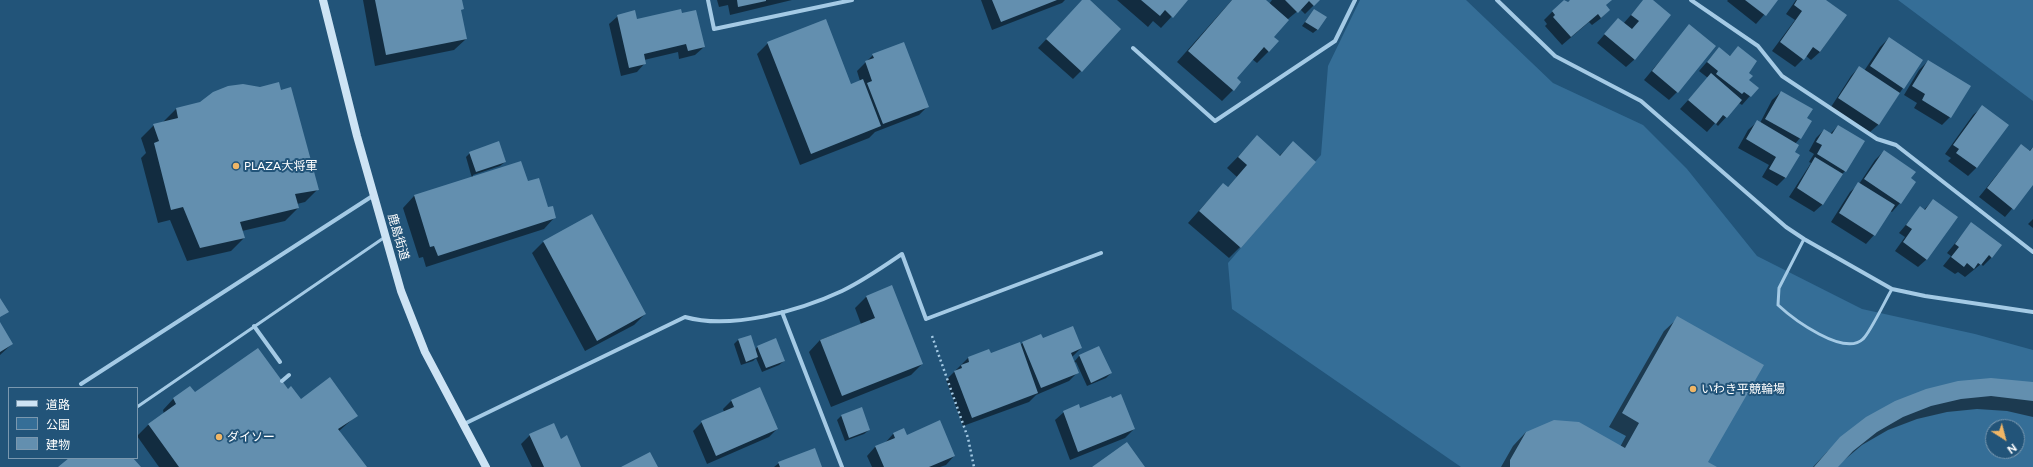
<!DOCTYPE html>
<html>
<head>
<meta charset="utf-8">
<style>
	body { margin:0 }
	#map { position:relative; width:2033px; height:467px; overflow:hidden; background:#225479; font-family:Figtree,"Noto Sans JP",sans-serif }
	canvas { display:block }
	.legend { position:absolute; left:8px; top:387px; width:130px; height:72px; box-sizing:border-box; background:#225479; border:1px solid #7a98af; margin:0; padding:5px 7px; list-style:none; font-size:12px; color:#fff }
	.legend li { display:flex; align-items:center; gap:8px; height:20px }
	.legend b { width:20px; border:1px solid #7a98af }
	.north { position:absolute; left:1985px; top:419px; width:40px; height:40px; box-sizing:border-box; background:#225479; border:1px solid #7a98af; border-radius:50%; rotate:144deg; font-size:11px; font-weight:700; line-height:16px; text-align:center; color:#fff }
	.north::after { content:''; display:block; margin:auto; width:14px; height:18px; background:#f0b666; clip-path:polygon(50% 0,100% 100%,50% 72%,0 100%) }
</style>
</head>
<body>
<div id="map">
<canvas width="2033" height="467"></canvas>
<ul class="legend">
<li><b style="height:5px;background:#cde3f4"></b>道路</li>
<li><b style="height:11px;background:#356e97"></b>公園</li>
<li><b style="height:11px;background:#638faf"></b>建物</li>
</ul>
<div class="north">N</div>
</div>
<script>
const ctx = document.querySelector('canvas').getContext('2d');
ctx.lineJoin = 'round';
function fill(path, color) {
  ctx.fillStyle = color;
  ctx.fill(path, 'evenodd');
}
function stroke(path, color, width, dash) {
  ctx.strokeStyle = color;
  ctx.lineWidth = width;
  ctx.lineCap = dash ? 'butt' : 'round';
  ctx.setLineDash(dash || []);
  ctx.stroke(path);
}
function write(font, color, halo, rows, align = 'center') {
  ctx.font = font + ' Figtree,"Noto Sans JP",sans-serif';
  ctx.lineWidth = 4;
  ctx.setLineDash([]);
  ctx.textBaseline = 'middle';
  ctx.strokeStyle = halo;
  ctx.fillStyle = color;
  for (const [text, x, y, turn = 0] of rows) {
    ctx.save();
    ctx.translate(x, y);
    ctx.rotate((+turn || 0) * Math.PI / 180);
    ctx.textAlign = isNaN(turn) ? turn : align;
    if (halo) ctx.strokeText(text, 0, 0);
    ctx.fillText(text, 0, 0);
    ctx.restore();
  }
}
fill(new Path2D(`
	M1360 0H1466L1553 83 1643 125 1687 169 1757 256 1862 309 1975 334 2033 350V467H1461L1232 309 1228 263 1321 155 1328 66ZM1993 427H2017V451H1993Z
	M1898 0H2033V101Z`), '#356e97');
fill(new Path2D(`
	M363 0H461L463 8 460 11 466 39 454 50 375 66Z
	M717 0H792L730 15 728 5 719 7Z
	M981 0H1065L1062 3 992 30Z
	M1083 0H1089L1081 71 1073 79 1038 48Z
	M1117 0H1187L1161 28 1153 21 1148 27Z
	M1232 0H1265L1269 4 1272 0H1319L1305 14 1300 9 1288 19 1273 37 1269 51 1257 63 1252 59 1235 79 1233 90 1222 101 1177 62Z
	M1571 0H1610L1605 6 1609 10 1600 19 1592 25 1589 22 1562 45 1545 26 1547 24 1544 20 1552 12Z
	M1644 0H1652L1635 59 1626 67 1597 43 1618 19 1623 24Z
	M1728 0H1777L1756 24 1727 1Z
	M1796 0H1825L1846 15 1820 52 1811 60 1806 56 1795 67 1772 51 1795 20 1786 14Z
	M1314 10 1318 29 1313 33 1302 26Z
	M681 14 704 47 695 55 679 59 678 52 644 60 645 63 637 72 621 76 609 24 618 16 636 20Z
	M1689 26 1677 92 1669 100 1644 80Z
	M1889 38 1903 88 1879 124 1870 132 1831 107 1851 76 1859 67 1864 71 1880 47Z
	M768 43 851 85 860 81 857 71 873 55 928 106 919 115 875 132 869 138 800 165 757 54Z
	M1719 48 1730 56 1738 48 1748 81 1757 88 1742 105 1739 103 1718 126 1715 123 1707 132 1680 109 1708 78 1699 71Z
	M1928 61 1950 117 1942 125 1914 108 1917 103 1904 95 1919 70Z
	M1781 92 1806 119 1800 138 1795 144 1793 153 1798 156 1785 178 1777 186 1762 177 1769 165 1738 148 1748 130 1757 122 1760 123 1772 100Z
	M1982 107 1977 167 1968 176 1948 161 1951 158 1945 154 1973 115Z
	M176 109 318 189 305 202 297 204 298 208 285 221 242 231 244 238 231 251 187 261 170 220 158 223 141 158 146 153 141 138 154 125 163 122Z
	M1838 126 1845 171 1839 177 1823 204 1814 212 1789 197 1811 163 1809 162 1814 154 1809 151 1816 138 1824 130 1830 134Z
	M1257 137 1279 156 1293 143 1240 247 1229 258 1188 223 1223 184 1227 188 1237 177 1227 168Z
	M2021 145 2029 151 2033 147V184L2005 217 1979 197Z
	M1884 151 1910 179 1900 203 1892 212 1890 211 1874 235 1866 244 1831 222 1850 192 1859 184 1875 160Z
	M470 153 505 162 500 166 473 175V177L527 183 555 217 544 229 426 267 423 257 419 258 403 208 414 196 472 178 466 157Z
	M1933 200 1927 259 1918 267 1895 251 1905 237 1899 233 1920 208 1923 211Z
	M2033 219V228L2028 224Z
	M1971 224 1992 257 1983 266 1981 264 1965 277 1958 272 1955 274 1943 266 1951 256 1947 253Z
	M543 242 645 314 634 325 585 351 532 253Z
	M891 287 922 364 911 375 831 407 809 352 820 340 861 324 855 308 866 297Z
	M1678 318 1707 463 1715 467H1501L1513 446 1526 432 1620 447 1626 436 1609 427 1664 331Z
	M0 324 12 344 0 355Z
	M738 340 755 350 758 346 784 361 779 365 762 372 756 358 753 361 741 365 734 344Z
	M1042 340 1081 348 1072 357 1074 362 1079 356 1098 347 1111 373 1106 378 1087 386 1076 362 1074 363 1078 372 1069 381 1036 395 1029 402 963 426 946 380 968 358 989 350 990 354 1020 346 1023 342Z
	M2033 383V417L2007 411 1977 409 1947 412 1917 419 1888 430 1862 445 1836 467H1813L1827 452 1867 418Z
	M760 388 777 429 769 437 707 464 693 431 702 422 724 412 723 409 731 401Z
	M288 391 300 400 356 416 339 431 365 467H159L137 436 148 425 164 414 163 410 174 398 194 393Z
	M1080 409 1134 429 1125 438 1070 460 1055 420 1064 412Z
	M842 415 869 430 864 434 845 441 837 420Z
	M893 434 906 436 954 456 946 465 940 467H872L867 456 875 447 885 443Z
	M530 435 560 440 579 467H532L521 444Z
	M779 463 821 467H774Z`), '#0007');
fill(new Path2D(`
	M375 0H462L464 9 461 10 467 39 386 55Z
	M737 0H766V1L738 7Z
	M992 0H1057L1001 22Z
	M1082 0H1090L1121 29 1082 72 1046 39Z
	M1141 0H1188L1173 18 1165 10 1160 16Z
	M1232 0H1266L1289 20 1274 37 1279 41 1269 52 1264 47 1237 78 1241 82 1234 91 1188 51Z
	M1285 0H1320L1314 6 1309 1 1298 13Z
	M1564 0 1568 2 1570 0H1612L1606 5 1610 10 1601 18 1598 14 1571 37 1553 17 1555 15 1552 11Z
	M1643 0H1653L1671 15 1635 60 1604 34 1618 18 1632 29 1639 21 1631 15Z
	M1745 0H1778L1766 16Z
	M1797 0H1826L1847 15 1820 52 1813 47 1804 60 1780 42 1802 11 1794 5Z
	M681 9 682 13 696 10 705 47 688 51 686 44 644 54 646 64 629 68 617 15 635 10 637 19Z
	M1314 9 1327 17 1318 30 1305 22Z
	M826 19 851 84 863 79 881 126 811 154 767 42Z
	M1689 24 1716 46 1678 93 1652 71Z
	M1889 37 1923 60 1904 89 1870 66Z
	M904 42 929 107 883 124 867 83 872 81 865 61 874 58 872 54Z
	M1738 46 1757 61 1749 73 1753 76 1749 80 1759 88 1751 97 1744 92 1742 94 1716 74 1718 71 1707 62 1719 47 1730 56Z
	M1928 60 1971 86 1951 118 1922 100 1925 94 1912 86Z
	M1859 66 1900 93 1879 125 1838 98Z
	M1711 73 1742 100 1727 118 1723 115 1716 124 1688 100Z
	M279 82 281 90 291 87 319 190 295 194 299 208 240 222 245 238 200 248 183 207 171 210 154 143 159 141 153 124 178 118 176 108 200 102 213 92 228 86 243 84 260 87Z
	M1781 91 1813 109 1807 118 1812 121 1801 139 1765 119Z
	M1982 105 2009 125 1977 168 1956 153 1959 149 1953 145Z
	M1757 120 1799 145 1795 152 1800 155 1786 178 1769 169 1776 157 1746 139Z
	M1838 125 1865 141 1846 172 1817 154 1822 145 1816 142 1824 129 1832 134Z
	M1257 135 1280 156 1293 141 1316 162 1241 248 1199 211 1223 183 1228 187 1247 165 1238 157Z
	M499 141 506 162 476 172 469 152Z
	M2021 144 2030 151 2033 147V185L2014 210 1987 188Z
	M1884 150 1916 172 1911 178 1916 182 1901 204 1864 179Z
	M1815 157 1843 174 1823 205 1797 188Z
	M521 161 528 181 539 178 548 207 553 206 556 218 438 256 434 246 430 247 414 195Z
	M1858 182 1895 205 1875 236 1839 213Z
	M1933 199 1958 217 1927 260 1903 242 1912 229 1906 225 1920 206 1925 210Z
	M592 214 646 314 597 341 543 241Z
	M1971 222 2002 245 1992 258 1989 255 1981 265 1978 263 1974 269 1967 263 1964 267 1951 257 1959 247 1955 244Z
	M892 285 923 364 842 396 820 340 875 318 866 296Z
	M0 298 9 312 0 317Z
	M1677 316 1764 365 1708 462 1717 467H1510V460L1526 432 1554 420 1579 422 1625 448 1639 423 1622 413Z
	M0 322 13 344 0 352Z
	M1073 326 1082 348 1071 353 1079 373 1041 388 1022 342 1041 334 1043 338Z
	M751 335 758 357 746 362 738 339Z
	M776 338 785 361 766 368 757 346Z
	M1020 342 1038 393 972 418 954 371 962 368 961 365 969 362 968 357 989 349 991 353Z
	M1099 346 1112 373 1091 383 1079 355Z
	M258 348 288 389 291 386 301 399 330 377 358 416 338 429 367 467H179L148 424 176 404 173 398 190 386 195 392Z
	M1991 378 2033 382V401L1991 396 1961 399 1931 406 1903 417 1877 432 1853 451 1838 467H1814L1840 437 1866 417 1895 401 1926 389 1958 381Z
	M760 387 778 429 716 456 701 421 734 407 731 400Z
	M1121 394 1135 429 1078 452 1063 411 1079 404 1080 408 1111 396 1112 398Z
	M862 407 870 430 849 438 841 415Z
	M940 420 955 456 929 467H884L875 446 895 438 893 433 904 428 907 435Z
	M554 423 561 439 567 435 581 467H544L529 434Z
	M1127 442 1145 467H1092Z
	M815 448 822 467H780L778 462Z
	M650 452 658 467H621Z
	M69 458H133L141 467H58Z`), '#638faf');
stroke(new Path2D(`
	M932 336 968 438 974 467`), '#a4cae5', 2.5, [2, 3]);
stroke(new Path2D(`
	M1804 239 1779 288 1778 305C1793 319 1844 357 1863 339 1870 333 1886 299 1892 289
	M137 407 385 237`), '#a4cae5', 3);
stroke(new Path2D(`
	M708 0 714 29 852 0
	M1497 0 1555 56 1641 101 1786 227 1804 239 1892 289 1925 296 2033 312
	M1691 0 1758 46 1782 76 1877 139 1896 145 2033 252
	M1133 48 1215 121 1335 41 1355 0
	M782 312 842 467
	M254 326 280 362
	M282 381 289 375
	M81 384 374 195
	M464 424 685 317C731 330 799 311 842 291 863 281 883 267 902 254L926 319 1101 253`), '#a4cae5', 4);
stroke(new Path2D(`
	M323 0 357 136 401 291 425 352 486 467`), '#cde3f4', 8);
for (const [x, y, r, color] of [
	[236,166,4,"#f0b666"],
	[1693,389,4,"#f0b666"],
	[219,437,4,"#f0b666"]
]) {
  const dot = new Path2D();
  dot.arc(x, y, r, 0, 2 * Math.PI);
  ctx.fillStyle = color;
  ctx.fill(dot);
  stroke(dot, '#225479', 1.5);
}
write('12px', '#fff', '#225479', [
	["PLAZA大将軍",244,166],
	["いわき平競輪場",1701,389],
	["ダイソー",227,437]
], 'left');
write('12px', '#fff', '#225479', [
	["鹿島街道",398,237,74]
]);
</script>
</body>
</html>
